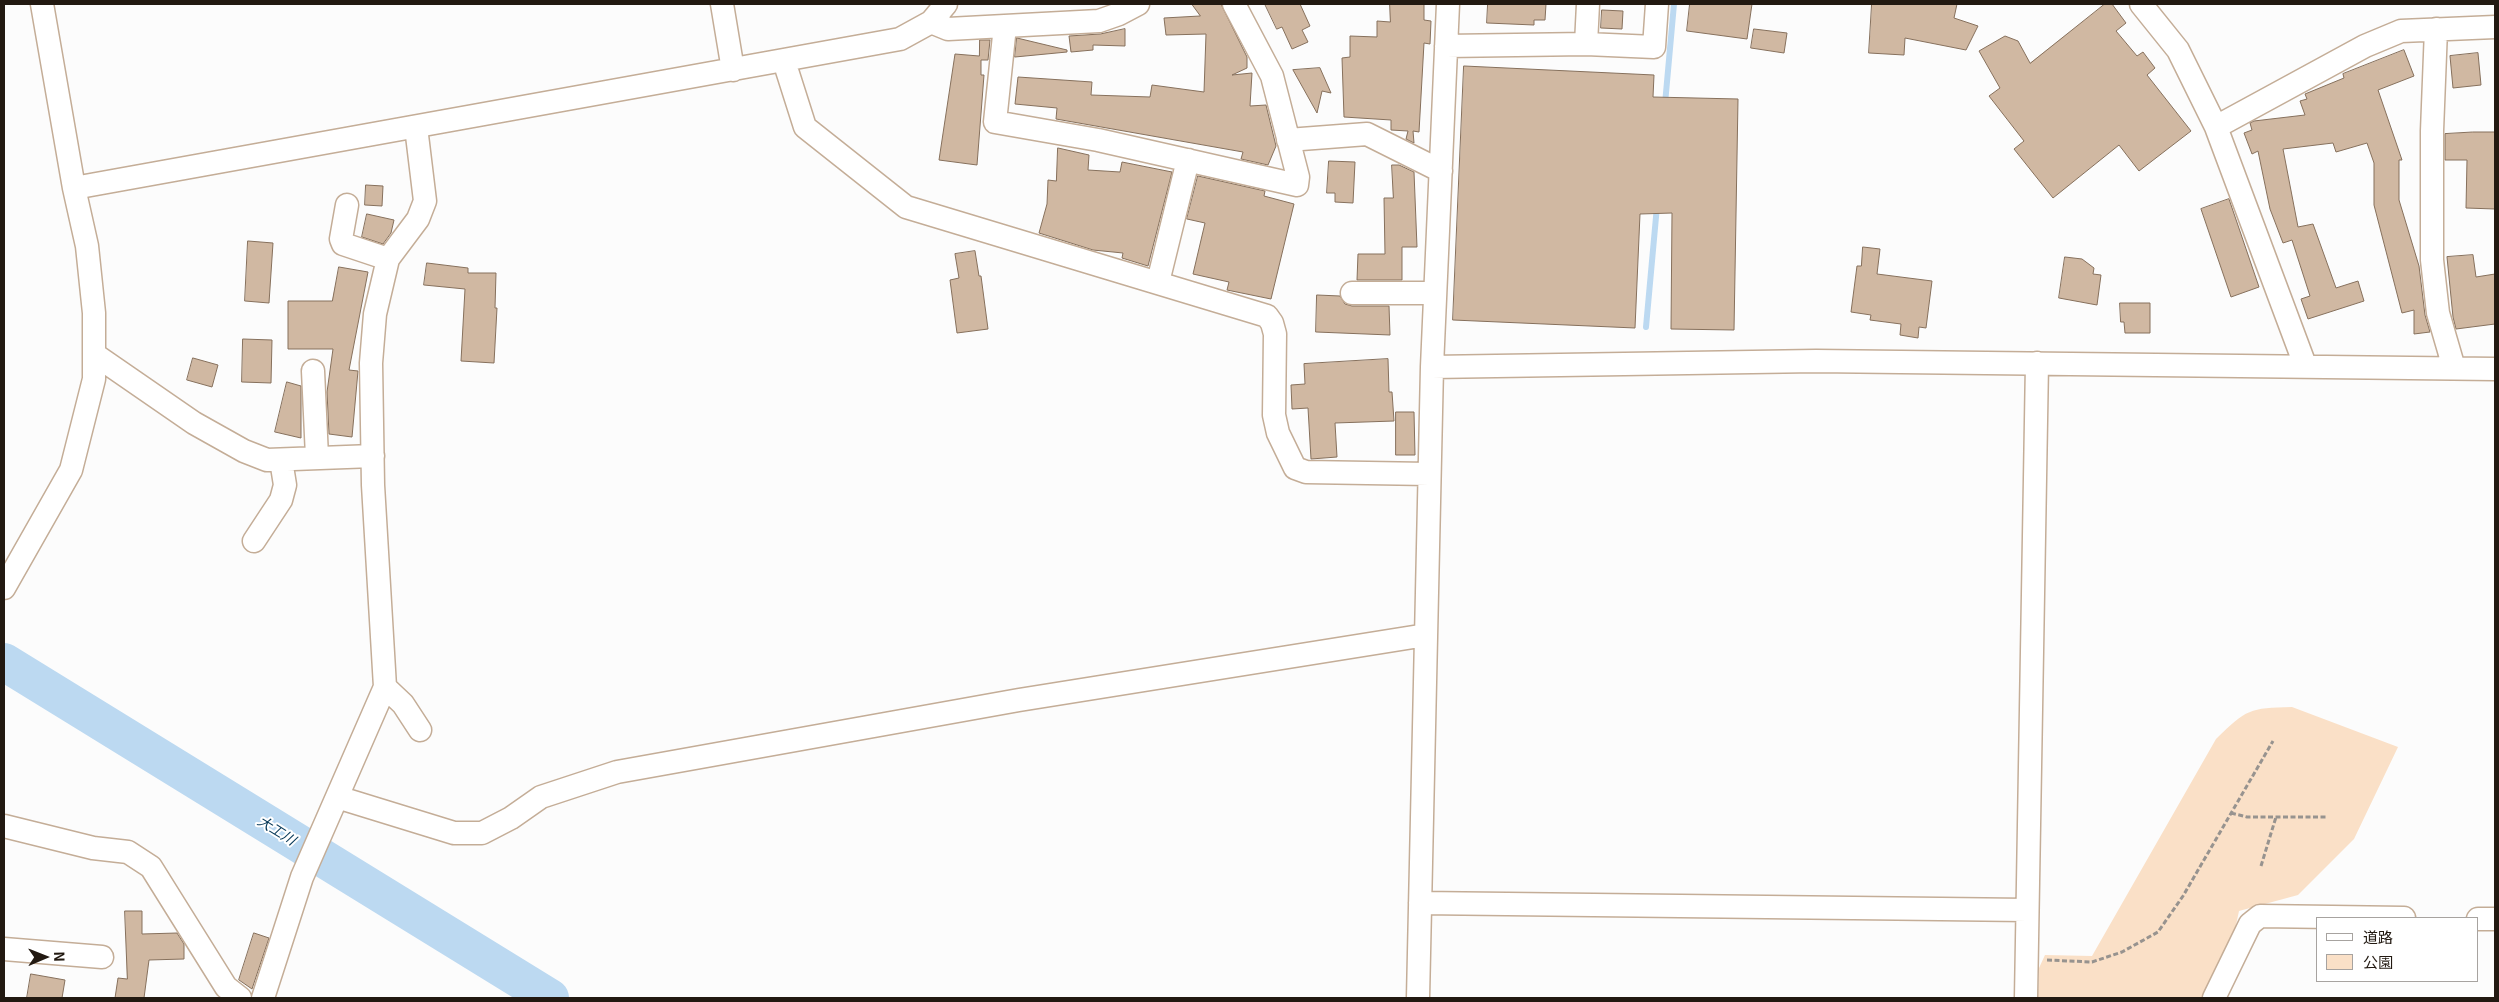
<!DOCTYPE html>
<html>
<head>
<meta charset="utf-8">
<style>
	body { margin:0 }
	#map { position:relative; width:2499px; height:1002px; overflow:hidden; background:#fcfcfc; font-family:Georgia,"Noto Sans JP",serif }
	canvas { display:block }
	.frame { position:absolute; inset:0; border:5px solid #221911; pointer-events:none }
	.legend { position:absolute; left:2316px; top:917px; width:162px; height:65px; box-sizing:border-box; background:#fff; border:1px solid #a7a3a0; margin:0; padding:6px 9px; list-style:none; font-size:15px; color:#221911 }
	.legend li { display:flex; align-items:center; gap:10px; height:25px }
	.legend b { width:25px; border:1px solid #a7a3a0 }
	.north { position:absolute; left:20px; top:932px; width:50px; height:50px; -webkit-text-stroke:4px #fff; paint-order:stroke; rotate:89deg; font-size:14px; font-weight:700; line-height:20px; text-align:center; color:#221911 }
	.north::after { content:''; display:block; margin:auto; width:18px; height:22px; background:#221911; clip-path:polygon(50% 0,100% 100%,50% 72%,0 100%) }
</style>
</head>
<body>
<div id="map">
<canvas width="2499" height="1002"></canvas>
<div class="frame"></div>
<ul class="legend">
<li><b style="height:6px;background:#fff"></b>道路</li>
<li><b style="height:14px;background:#fae0c7"></b>公園</li>
</ul>
<div class="north">N</div>
</div>
<script>
const ctx = document.querySelector('canvas').getContext('2d');
ctx.lineJoin = 'round';
function fill(path, color) {
  ctx.fillStyle = color;
  ctx.fill(path, 'evenodd');
}
function stroke(path, color, width, dash) {
  ctx.strokeStyle = color;
  ctx.lineWidth = width;
  ctx.lineCap = dash ? 'butt' : 'round';
  ctx.setLineDash(dash || []);
  ctx.stroke(path);
}
function write(font, color, halo, rows, align = 'center') {
  ctx.font = font + ' Georgia,"Noto Sans JP",serif';
  ctx.lineWidth = 4;
  ctx.setLineDash([]);
  ctx.textBaseline = 'middle';
  ctx.strokeStyle = halo;
  ctx.fillStyle = color;
  for (const [text, x, y, turn = 0] of rows) {
    ctx.save();
    ctx.translate(x, y);
    ctx.rotate((+turn || 0) * Math.PI / 180);
    ctx.textAlign = isNaN(turn) ? turn : align;
    if (halo) ctx.strokeText(text, 0, 0);
    ctx.fillText(text, 0, 0);
    ctx.restore();
  }
}
fill(new Path2D(`
	M2292 707 2398 747 2354 839 2298 895 2239 911 2233 939 2204 998H2038L2039 968 2045 955 2092 956 2216 739C2247 709 2249 708 2292 707Z`), '#fae0c7');
stroke(new Path2D(`
	M1665 104 1674 4
	M1646 327 1657 206`), '#bcd9f1', 6);
stroke(new Path2D(`
	M4 662 550 998`), '#bcd9f1', 38);
const building = new Path2D(`
	M1192 4H1221L1247 57V68L1232 75 1252 73 1250 106 1266 105 1276 146 1268 165 1241 159 1243 152 1056 119 1057 108 1015 104 1018 77 1092 82 1091 95 1150 97 1152 85 1204 92 1206 34 1166 35 1164 18 1200 16Z
	M1265 4H1300L1310 26 1302 30 1308 42 1292 49 1282 27 1277 29Z
	M1390 4H1424V20L1431 21 1430 44 1424 43 1419 132 1413 131 1414 143 1406 139 1408 131 1391 130V120L1344 117 1342 58 1350 57V36L1377 37V21L1390 22Z
	M1488 4H1546L1545 20H1534V25L1487 23Z
	M1690 4H1752L1747 39 1687 31Z
	M1872 4H1957L1954 18 1978 26 1966 50 1905 38 1904 55 1869 53Z
	M2105 4H2112L2126 23 2116 31 2137 56 2143 52 2155 68 2147 75 2191 131 2139 171 2119 145 2053 198 2014 149 2024 141 1989 96 2000 88 1979 51 2005 36 2018 41 2030 63Z
	M1602 10 1623 11 1622 29 1601 28Z
	M1125 29V46L1093 45V50L1071 52 1069 36 1100 34Z
	M1754 29 1787 33 1784 53 1751 48Z
	M1017 38 1067 50V52L1015 57Z
	M980 40H990L988 60H981V75H984L977 165 939 160 955 54 979 56Z
	M2404 50 2414 76 2378 90 2402 160H2399V200L2419 266 2425 315 2430 332 2414 334V310L2402 313 2374 205V163L2367 143 2336 152 2333 143 2283 149 2298 227 2313 224 2336 288 2358 281 2364 301 2308 319 2301 299 2310 296 2292 240 2283 243 2270 209 2258 151 2252 154 2244 133 2252 130 2250 123 2254 121 2305 115 2300 101 2307 99 2305 94 2344 78 2343 74Z
	M2478 53 2481 85 2453 88 2450 56Z
	M1464 66 1654 75 1653 97 1738 99 1734 330 1671 329 1672 213 1640 214 1635 328 1453 320Z
	M1320 68 1331 93 1322 91 1317 113 1293 70Z
	M2473 132H2495V209L2466 208 2467 160H2445V134Z
	M1058 148 1089 155 1088 170 1120 172 1122 162 1172 172 1148 266 1122 258 1123 253 1093 250 1039 233 1047 204 1048 180 1056 181Z
	M1329 161 1355 162 1353 203 1335 202V193H1327Z
	M1392 165H1399L1414 172 1417 247H1402V280H1357L1358 254H1385L1384 198H1393Z
	M1198 176 1265 191 1264 196 1294 204 1271 299 1227 290 1229 282 1193 274 1205 223 1187 219Z
	M366 185 383 186 382 206 365 205Z
	M2229 199 2259 287 2231 297 2201 209Z
	M367 214 394 220 391 233 383 244 362 237Z
	M248 241 273 243 269 303 245 301Z
	M1863 247 1880 249 1877 274 1932 281 1926 328 1919 327 1918 338 1900 335 1901 324 1870 320 1871 315 1851 312 1857 266H1861Z
	M975 251 979 276H981L988 329 957 333 950 280 959 278 955 254Z
	M2473 255 2476 277 2495 274V324L2456 329 2453 317 2447 257Z
	M2065 257 2082 259 2094 268 2093 274 2101 275 2097 305 2059 298Z
	M427 263 468 268V273H496L495 308H497L494 363 461 361 465 289 424 285Z
	M339 267 368 272 349 370 358 371 352 437 329 434 327 392 333 349H288V301H332Z
	M1317 295 1340 296 1345 304 1352 306H1389L1390 335 1316 332Z
	M2120 303H2150V333H2125L2124 322H2121Z
	M243 339 272 340 271 383 242 382Z
	M193 358 218 365 212 387 187 380Z
	M1388 359 1389 392H1392L1394 421 1335 423 1337 457 1311 459 1308 408 1292 409 1291 385 1305 384 1304 364Z
	M287 382 301 386V438L275 432Z
	M1396 412H1414L1415 455H1396Z
	M125 911H142V934L177 933 184 944V959L149 960 144 998H115L118 978 127 979Z
	M254 933 269 938 252 989 239 980Z
	M31 974 65 980 62 998H27Z`);
fill(building, '#d0b8a2');
stroke(building, '#86705c', 1);
const minor = new Path2D(`
	M722 4 733 70
	M2141 4 2178 50 2216 127 2305 365
	M931 22 948 29 1099 21 1119 14 1138 4
	M1005 26 995 122 1098 140 1297 185 1298 177 1272 76 1234 4
	M2436 29 2432 131V260L2438 313 2454 368
	M1586 44 1588 4
	M1446 46 1586 44 1654 47 1657 4
	M784 61 805 127 906 207 1267 316 1272 323 1275 334 1274 415 1278 433 1295 468 1306 472 1429 474
	M2216 127 2365 46 2401 31 2495 27
	M1288 140 1367 134 1441 171
	M74 188 900 39 931 22 946 4
	M347 205 341 239 343 244 388 259
	M1158 282 1188 160
	M1352 293H1434
	M94 354 194 423 244 451 267 460 373 456
	M1432 367 1816 361 2495 369
	M313 371 317 457
	M254 541 281 500 285 485 281 460
	M4 588 71 470 94 379V313L87 246 74 188 42 4
	M385 687 403 704 420 730
	M337 797 454 833H482L511 818 541 797 617 772 1019 700 1426 635
	M4 826 93 848 128 852 151 867 226 987 240 998
	M1420 903 2027 910
	M2478 919H2495
	M4 949 102 957
	M263 998 302 877 385 687 373 485 371 363 375 314 388 259 418 219 425 201 416 127
	M1418 998 1432 367 1448 4
	M2026 998 2037 363
	M2214 998 2250 924 2260 916 2404 918`);
stroke(minor, '#c4ad97', 25);
stroke(new Path2D(`
	M2231 813 2247 817H2328
	M2261 866 2276 817
	M2047 960 2092 962 2122 952 2158 932 2183 896 2273 741`), '#97938f', 3, [5, 2.5]);
stroke(minor, '#fff', 22);
write('italic 14px', '#043757', '#fff', [
	["大工川",277,830,32]
]);
</script>
</body>
</html>
